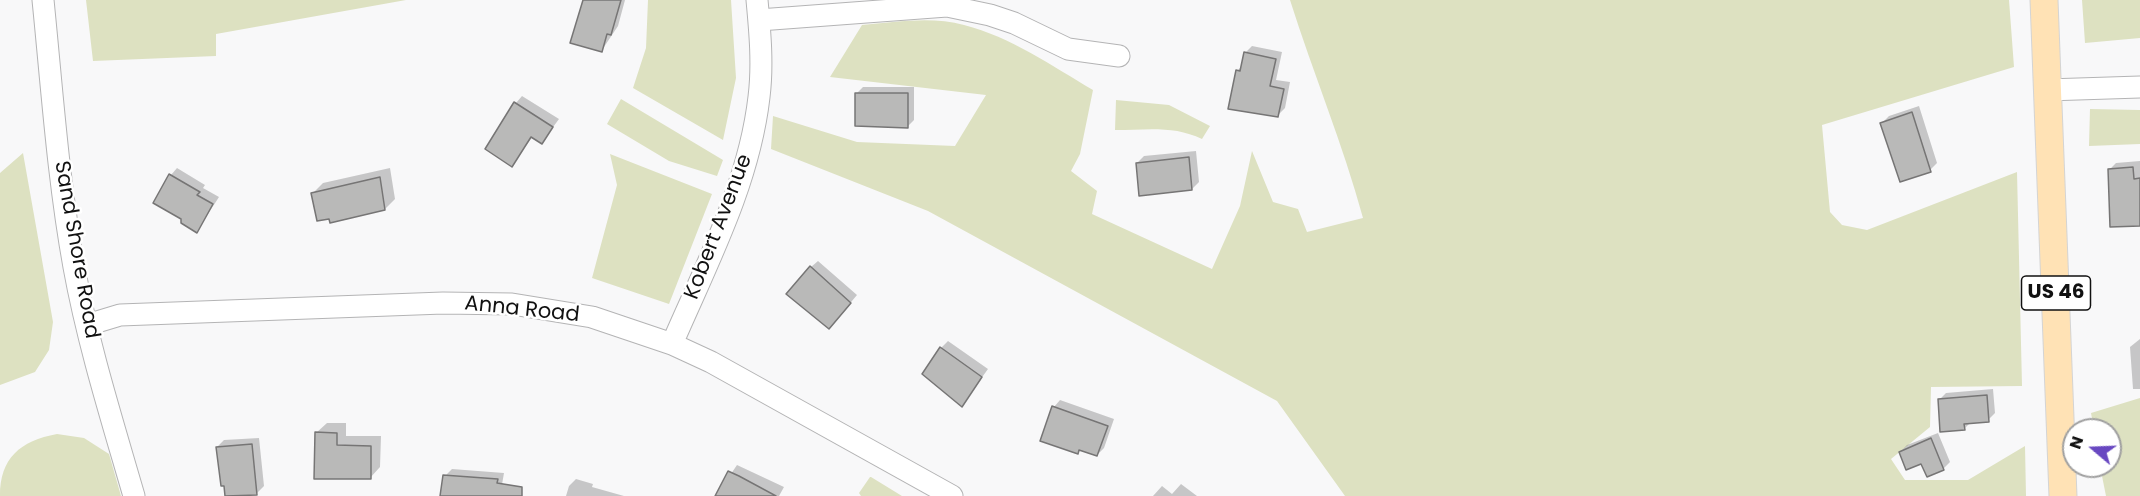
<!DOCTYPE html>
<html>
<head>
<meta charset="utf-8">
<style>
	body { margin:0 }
	#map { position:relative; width:2140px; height:496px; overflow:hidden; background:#f8f8f9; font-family:Poppins,sans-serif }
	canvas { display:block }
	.north { position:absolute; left:2062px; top:418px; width:60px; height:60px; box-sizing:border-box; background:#fff; border:2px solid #a0a0a0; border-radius:50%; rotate:289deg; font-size:16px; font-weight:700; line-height:24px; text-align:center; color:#111 }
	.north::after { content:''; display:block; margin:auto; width:21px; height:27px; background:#6848c1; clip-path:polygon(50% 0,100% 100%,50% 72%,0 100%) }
</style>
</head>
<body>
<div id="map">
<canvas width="2140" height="496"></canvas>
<div class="north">N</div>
</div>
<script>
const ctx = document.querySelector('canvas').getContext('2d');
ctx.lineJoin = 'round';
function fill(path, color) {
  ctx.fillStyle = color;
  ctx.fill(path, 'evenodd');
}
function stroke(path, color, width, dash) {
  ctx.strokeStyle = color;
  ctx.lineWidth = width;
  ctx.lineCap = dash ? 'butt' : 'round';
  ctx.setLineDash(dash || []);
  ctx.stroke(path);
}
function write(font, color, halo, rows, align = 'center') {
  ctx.font = font + ' Poppins,sans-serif';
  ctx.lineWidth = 5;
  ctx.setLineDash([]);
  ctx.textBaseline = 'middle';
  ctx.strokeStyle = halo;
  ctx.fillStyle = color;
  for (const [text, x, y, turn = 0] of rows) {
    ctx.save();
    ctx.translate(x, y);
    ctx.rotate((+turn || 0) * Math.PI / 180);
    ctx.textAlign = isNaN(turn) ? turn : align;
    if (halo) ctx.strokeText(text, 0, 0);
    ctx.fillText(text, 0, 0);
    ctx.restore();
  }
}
fill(new Path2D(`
	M86 0H406L216 34V56L93 61Z
	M648 0H731L736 78 723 140 633 88 646 48Z
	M1290 0H2009L2014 67 1822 125 1830 212 1842 225 1867 230 2017 172 2022 386 1931 387 1930 427 1891 459 1905 480H1968L2025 446 2026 496H1345L1277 401 928 211 771 149 773 116 857 142 955 146 986 95 830 77 862 25C895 22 932 16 964 25 1011 37 1052 66 1093 90L1080 154 1071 171 1097 191 1092 214 1212 269 1240 206 1252 151 1273 202 1298 209 1307 232 1363 218C1343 144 1313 73 1290 0Z
	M2082 0H2140V38L2085 43Z
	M621 99 723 160 717 176 669 161 607 124Z
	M1116 100 1169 105 1210 126 1202 139C1174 125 1145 130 1115 130Z
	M2090 109 2140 110V144L2089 146Z
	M23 153 53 322 49 350 35 372 0 385V173Z
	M610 154 712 194 669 304 592 278 617 185Z
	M2140 398V496H2106L2100 466H2110V430H2094L2091 413Z
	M57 434 84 438 109 454 121 496H0C0 458 20 441 57 434Z
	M870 477H871L902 496H861L859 493Z`), '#dde1c1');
fill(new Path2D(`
	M585 0H625L618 26 602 50Z
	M1252 46 1282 52 1276 80 1290 82 1285 108 1278 115 1237 71 1242 66 1245 53Z
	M863 87H914V120L907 127H875L856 94Z
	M522 96 559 119 542 142 533 136 512 165 516 103Z
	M1919 106 1937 163 1930 170 1882 123 1889 116Z
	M1196 151 1199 182 1192 189 1137 163 1144 156Z
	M2140 161V224L2109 170 2116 163Z
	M177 168 205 185 203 188 219 197 197 231 171 175Z
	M390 168 395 199 385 209 313 193 323 183Z
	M818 261 857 295 836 320 811 267Z
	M2140 339V389H2133L2130 347Z
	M948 341 988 369 962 405 941 348Z
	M1993 389 1995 413 1988 420 1971 422 1965 428 1939 400 1946 393Z
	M1060 400 1114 419 1104 448 1097 455 1081 449 1078 452 1054 407Z
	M327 423H346V436H381L380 467 370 478 316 433Z
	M1938 433 1950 462 1943 469 1900 452 1907 445Z
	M259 438 264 486 257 493 226 496 217 447 224 440Z
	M737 465 784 487 779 496H716Z
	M452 469 504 473 500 496H442L445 476Z
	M576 479 593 484 592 487 624 496H566L569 486Z
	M1181 484 1197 496H1153L1162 486 1172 494Z`), '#0003');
const building = new Path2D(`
	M583 0H621L611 35 607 34 602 52 570 43Z
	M1244 52 1276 59 1270 86 1284 89 1278 117 1228 109 1236 70 1240 71Z
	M855 93H908V128L855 126Z
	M514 102 553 127 542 144 531 137 512 167 485 149Z
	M1912 112 1931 172 1900 182 1880 123Z
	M1189 157 1192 190 1139 196 1136 163Z
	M2133 167 2134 179 2140 178V226L2110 227 2108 169Z
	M169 174 200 192 197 195 213 204 197 233 181 223V219L153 203Z
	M380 177 385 210 330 223 329 219 317 221 311 193Z
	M810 266 851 303 829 329 786 294Z
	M940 347 982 377 962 407 922 374Z
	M1987 395 1989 422 1964 424 1965 430 1940 432 1938 399Z
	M1052 406 1108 426 1097 456 1079 450 1078 454 1040 441Z
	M315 432 337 433V445L371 446V479H314Z
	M1931 438 1944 470 1927 477 1921 464 1906 470 1899 452Z
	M252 444 257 495 225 496 224 486H221L216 447Z
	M728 471 739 476 776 496H715Z
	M443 475 498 479 497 483 522 487V496H440Z`);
fill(building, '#b9b9b8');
stroke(building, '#767575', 1.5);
const minor = new Path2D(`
	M43 0C52 89 58 179 74 267 88 344 112 420 134 496
	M759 20 947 6 990 15 1014 23 1068 49 1119 56
	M2047 90 2140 87
	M87 325 120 315 443 303 512 304 592 317 672 344 711 362 952 496
	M672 344C707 263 749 184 759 97 763 65 760 32 757 0`);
const major = new Path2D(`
	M2044 0 2063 496`);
stroke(minor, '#b4b4b5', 23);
stroke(major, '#d4d4d4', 29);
stroke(minor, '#fff', 21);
stroke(major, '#ffe2b5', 27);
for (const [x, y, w] of [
	[2056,293,69]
]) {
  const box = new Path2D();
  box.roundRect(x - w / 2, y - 17, w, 34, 4.5);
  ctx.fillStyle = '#fff';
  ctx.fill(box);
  stroke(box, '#111', 1.5);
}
write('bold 20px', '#111', null, [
	["US 46",2056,293]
]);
write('21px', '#111', '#fff', [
	["Kobert Avenue",719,227,-69],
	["Sand Shore Road",76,250,80],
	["Anna Road",522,310,6]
]);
</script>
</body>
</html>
